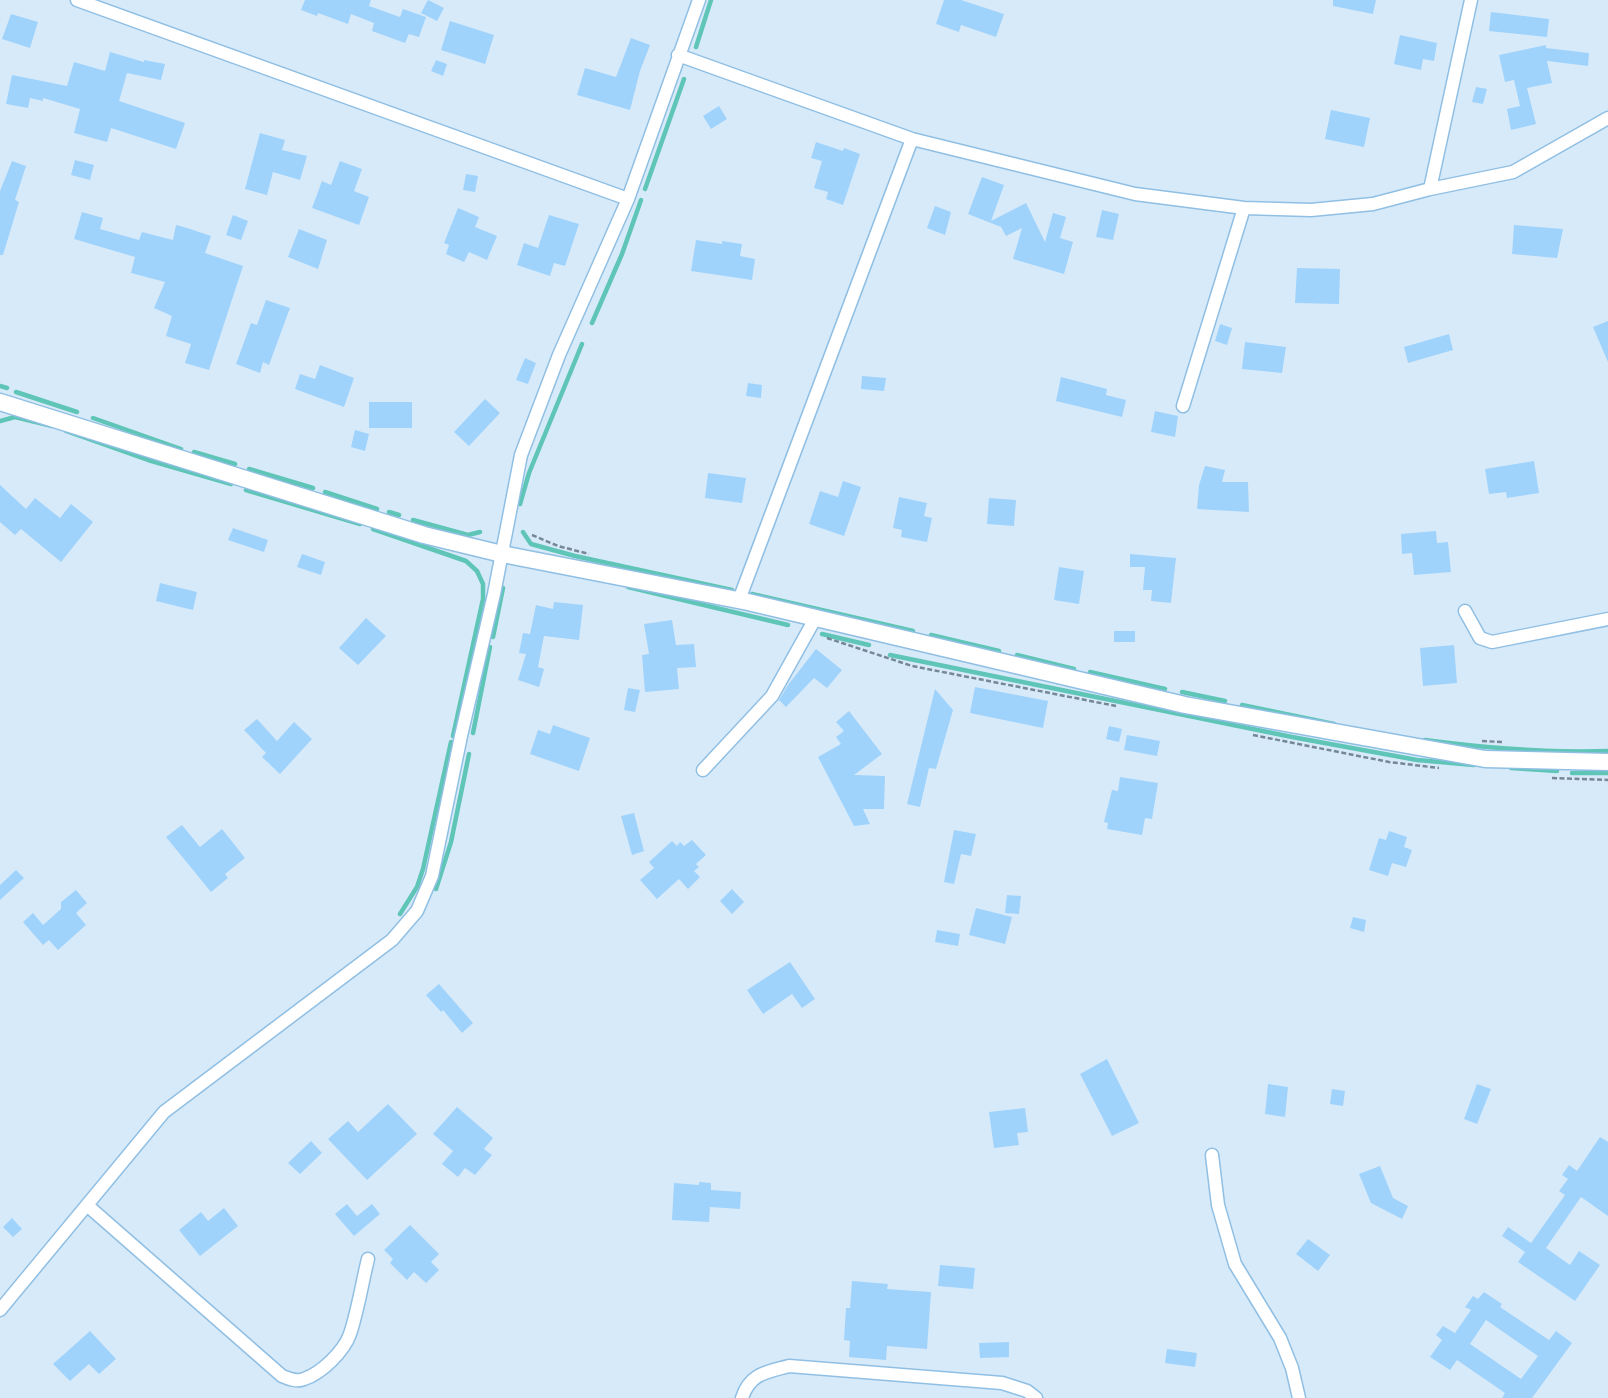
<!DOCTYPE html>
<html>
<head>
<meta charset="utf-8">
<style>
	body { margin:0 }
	canvas { display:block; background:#d7eaf9 }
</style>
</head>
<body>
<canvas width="1608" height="1398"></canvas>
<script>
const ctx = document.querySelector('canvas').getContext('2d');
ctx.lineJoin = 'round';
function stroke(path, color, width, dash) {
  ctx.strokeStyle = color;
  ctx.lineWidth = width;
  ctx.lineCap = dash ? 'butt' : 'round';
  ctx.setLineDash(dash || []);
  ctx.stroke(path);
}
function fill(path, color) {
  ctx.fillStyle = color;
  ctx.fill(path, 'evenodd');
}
stroke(new Path2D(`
	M696 47 711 0
	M645 189 684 79
	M592 323 622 254 641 200
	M0 386 7 388
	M16 392 77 412
	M93 418 181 449
	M0 421 15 417 52 426
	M66 431 148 460 231 484
	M194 452 235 464
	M249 469 313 488
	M246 490 360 524
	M325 492 377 509
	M520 504 529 473 582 344
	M389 512 399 515
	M413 520 468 535 480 532
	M373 529 466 561 477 571 483 584V599L453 736
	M523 532 531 544 575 556 732 590
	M628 587 788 625
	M752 594 913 631
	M822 634 869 645
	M931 635 999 651
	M493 637 503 588
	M890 655 1292 737 1417 760 1474 765
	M1017 655 1074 669
	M1090 672 1165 689
	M1182 692 1225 701
	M1242 705 1334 724
	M473 733 490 647
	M1425 740C1485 748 1547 753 1608 751
	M1511 768 1557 771
	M1572 773H1608
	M436 889 451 842 469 754
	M400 914 417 887 423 869 451 742`), '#5fc5b7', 4.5);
fill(new Path2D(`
	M305 0H371L369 6 400 17 403 9 426 17 419 37 409 34 405 43 372 31 374 23 351 14 348 24 318 13 317 16 301 10Z
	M428 0 444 8 437 21 421 13Z
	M944 0H961L1004 14 996 37 961 25 959 32 936 24Z
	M1333 0H1376L1373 14 1333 6Z
	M1491 12 1549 19 1547 37 1489 31Z
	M11 14 38 22 30 48 2 39Z
	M450 21 494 35 485 64 441 50Z
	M1400 35 1437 43 1434 61 1423 59 1421 70 1394 64Z
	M631 38 650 45 640 71 630 110 577 95 585 68 616 77Z
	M1546 45V48L1589 53 1588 66 1547 61 1552 83 1527 88 1536 124 1511 130 1507 109 1520 106 1514 80 1505 82 1499 55Z
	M110 52 144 62V60L165 64 161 80 127 73 119 101 185 123 176 149 111 128 107 142 74 133 80 109 43 98V101L30 98 28 108 6 104 12 75 67 86 74 62 105 71Z
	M436 60 447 64 443 76 431 71Z
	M1476 87 1487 89 1483 104 1472 102Z
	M719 106 727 119 711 129 703 116Z
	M1331 110 1370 118 1364 147 1325 139Z
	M260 133 285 140 282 150 307 156 300 180 273 172 267 195 245 189Z
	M816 142 843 151 844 148 860 154 843 205 826 199 828 192 814 188 822 161 811 158Z
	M75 160 94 165 90 180 71 175Z
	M12 161 26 166 15 200 19 202 3 255H0V191Z
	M340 161 362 169 354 191 369 197 359 225 312 208 322 181 331 185Z
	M466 174 478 176 475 192 463 190Z
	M982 177 1004 185 991 221 1026 203 1045 242 1053 213 1066 217 1060 238 1073 242 1064 274 1013 259 1022 228 1006 236 1001 227 968 214Z
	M935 206 951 212 945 235 927 228Z
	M458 208 479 217 475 227 497 236 487 260 469 252 464 262 446 254 449 245 444 243Z
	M1102 210 1119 214 1113 240 1096 237Z
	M82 212 103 218 100 229 139 240 142 232 173 240 176 225 187 228 211 236 205 253 243 266 209 370 185 363 191 344 166 336 172 316 154 308 165 282 131 273 135 257 74 239Z
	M233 215 248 221 241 240 226 235Z
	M549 215 579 224 565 266 554 263 550 276 517 265 524 243 538 248Z
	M1514 225 1563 229 1557 258 1512 254Z
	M299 229 327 240 318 269 288 257Z
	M696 240 722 244V241L742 244 740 256 755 259 752 280 691 271Z
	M1297 268 1340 269 1339 304 1295 303Z
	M266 300 290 308 269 365 263 362 260 373 236 364 251 323 257 325Z
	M1608 321V362L1593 327Z
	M1220 324 1232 328 1227 345 1215 341Z
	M1449 334 1453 350 1408 363 1404 347Z
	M1245 342 1286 347 1282 373 1242 369Z
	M525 358 536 363 528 384 516 380Z
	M320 365 354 378 344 407 295 389 300 374 315 379Z
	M862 376 886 378 884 391 861 389Z
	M1061 377 1107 389 1106 395 1126 400 1122 417 1056 401Z
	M748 383 762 385 761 398 746 396Z
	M485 399 500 413 469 446 454 432Z
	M369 402H412V428H369Z
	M1155 411 1178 416 1175 437 1151 432Z
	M355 430 369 434 365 451 351 447Z
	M1534 461 1539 493 1507 498 1506 492 1489 494 1485 469Z
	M1205 466 1225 470 1222 482H1248L1249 512 1197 509 1199 485Z
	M708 473 746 478 742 503 705 498Z
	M843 481 861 487 844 536 809 524 820 491 838 497Z
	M0 485 26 509 35 498 60 518 71 504 93 522 61 562 21 529 15 535 0 522Z
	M899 497 927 503 924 516 932 518 927 542 901 537 902 530 893 528Z
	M989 498 1016 500 1014 526 987 524Z
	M233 528 268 540 264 552 228 540Z
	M1436 531 1437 543 1448 542 1451 572 1414 575 1412 553 1402 554 1401 534Z
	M302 554 325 562 321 575 297 567Z
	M1130 554 1176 558 1171 603 1151 601 1152 590H1143L1145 567H1130Z
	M1059 567 1084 571 1079 604 1054 600Z
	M160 583 197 592 193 610 156 601Z
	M554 602 583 605 579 640 544 636 538 667 544 669 539 687 518 680 526 654 519 653 523 633 530 634 536 605 553 609Z
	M366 618 386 636 358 665 339 648Z
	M672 620 676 645 694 644 696 667 677 668 679 689 645 692 642 655 649 654 644 624Z
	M1114 631H1135V642H1114Z
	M1454 645 1457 683 1423 686 1420 648Z
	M816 649 842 670 827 688 814 678 786 707 779 700 788 685Z
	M975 687 1048 701 1043 728 970 713Z
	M628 688 640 690 635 712 624 710Z
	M935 689 953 710 936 769 929 768 920 807 907 804Z
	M849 711 882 754 854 775 885 776 884 809H863L870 824 854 826 818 757 841 744 836 737 844 731 836 722Z
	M257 719 277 741 294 722 312 739 280 774 262 757 266 753 244 730Z
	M553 725 590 738 579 771 530 754 538 730 550 734Z
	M1109 726 1122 729 1119 742 1106 739Z
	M1127 735 1160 741 1157 756 1124 750Z
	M1120 777 1158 783 1152 819 1145 818 1142 835 1107 829 1108 823 1104 822 1112 790 1118 791Z
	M634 813 644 851 632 855 621 816Z
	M182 825 200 847 222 829 245 858 225 874 228 878 211 892 166 837Z
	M954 830 976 834 971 856 961 854 954 884 944 882Z
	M1389 831 1407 837 1404 847 1412 850 1406 867 1392 863 1388 876 1369 870 1379 838 1386 840Z
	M692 840 706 855 696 864 699 867 694 871 700 877 688 889 679 879 657 899 640 880 654 868 649 862 672 841 677 846 680 842 684 846Z
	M16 870 24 878 0 900V885Z
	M732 889 744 902 732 914 720 901Z
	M76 890 87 903 76 913 86 925 58 950 49 940 43 945 23 922 33 913 43 925 61 909V902Z
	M1007 895 1021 896 1019 914 1005 913Z
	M976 908 1012 917 1005 944 969 935Z
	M1353 917 1366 920 1364 932 1350 928Z
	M937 930 960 934 958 946 935 942Z
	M790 962 815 999 802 1008 792 994 763 1014 747 990Z
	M439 984 473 1023 462 1033 443 1010 441 1012 426 995Z
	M1107 1059 1139 1123 1112 1136 1080 1074Z
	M1268 1084 1288 1087 1285 1117 1265 1114Z
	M1477 1084 1491 1089 1477 1124 1464 1119Z
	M1332 1089 1345 1091 1343 1106 1330 1104Z
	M388 1104 417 1134 367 1180 328 1139 348 1121 358 1132Z
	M457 1107 493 1138 484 1149 492 1155 475 1175 465 1168 458 1177 442 1164 453 1151 433 1134Z
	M1025 1108 1028 1132 1017 1133 1019 1145 994 1148 989 1112Z
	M1600 1137 1608 1142V1216L1581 1197 1546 1248 1570 1265 1579 1251 1600 1265 1575 1301 1518 1262 1525 1252 1502 1236 1508 1227 1531 1243 1565 1195 1559 1191 1568 1179 1562 1175 1569 1165 1577 1171Z
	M311 1141 322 1153 300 1174 288 1163Z
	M1380 1166 1393 1198 1408 1206 1402 1219 1371 1203 1359 1174Z
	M699 1182 711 1183V1190L741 1192 740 1209 710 1207 709 1222 672 1220 674 1183 699 1185Z
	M347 1204 357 1216 372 1204 380 1214 354 1236 335 1214Z
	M224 1208 238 1226 200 1256 179 1230 201 1212 208 1221Z
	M12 1218 22 1229 13 1237 3 1227Z
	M410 1225 439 1254 431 1262 439 1270 426 1283 414 1272 407 1280 390 1263 393 1259 384 1250Z
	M1308 1239 1330 1255 1318 1271 1296 1254Z
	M940 1265 975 1268 973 1289 938 1286Z
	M852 1281 888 1284 887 1289 931 1292 927 1349 887 1346 886 1360 849 1357 850 1341 844 1340 846 1308H850Z
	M1484 1292 1502 1304 1500 1307 1549 1340 1556 1331 1572 1343 1532 1398H1502L1505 1393 1457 1360 1450 1370 1430 1357 1442 1340 1436 1335 1443 1326 1455 1333 1471 1310 1465 1307 1473 1296 1478 1299ZM1486 1320 1538 1356 1521 1379 1470 1344Z
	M90 1331 116 1359 99 1374 89 1364 70 1381 53 1364Z
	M1009 1342V1357L980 1358 979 1343Z
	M1167 1349 1197 1353 1195 1367 1165 1363Z`), '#a0d3fc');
const minor = new Path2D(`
	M77 0 628 199
	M678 55 912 139 1135 194 1244 208 1311 210 1373 204 1430 189 1513 172 1608 118
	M1430 189 1471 0
	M1183 406 1244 208
	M739 600 912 139
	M1465 611 1480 638 1492 642 1608 619
	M703 770 772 696 816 617
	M1212 1155 1218 1205 1235 1264 1280 1338 1292 1368 1299 1398
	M88 1206 282 1376C289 1379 297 1382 304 1379 322 1373 344 1351 350 1334 358 1310 362 1283 368 1259
	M0 1310 164 1112 392 940 417 911 432 876 461 736 494 594 521 455 559 355 628 199 699 0
	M742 1398C750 1373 767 1372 789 1366L1002 1383 1027 1391 1036 1398`);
const tertiary = new Path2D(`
	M0 402 424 535 502 554 748 602 1185 705 1485 759 1608 762`);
stroke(minor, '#90bfe4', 15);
stroke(tertiary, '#90bfe4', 19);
stroke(new Path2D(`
	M532 535 558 546 589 554
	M827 638 912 666 1116 706
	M1253 735 1389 762 1439 768
	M1482 741 1502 742
	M1552 778 1608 780`), '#768897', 2.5, [5, 2.5]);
stroke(minor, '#fff', 12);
stroke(tertiary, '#fff', 16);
</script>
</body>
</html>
